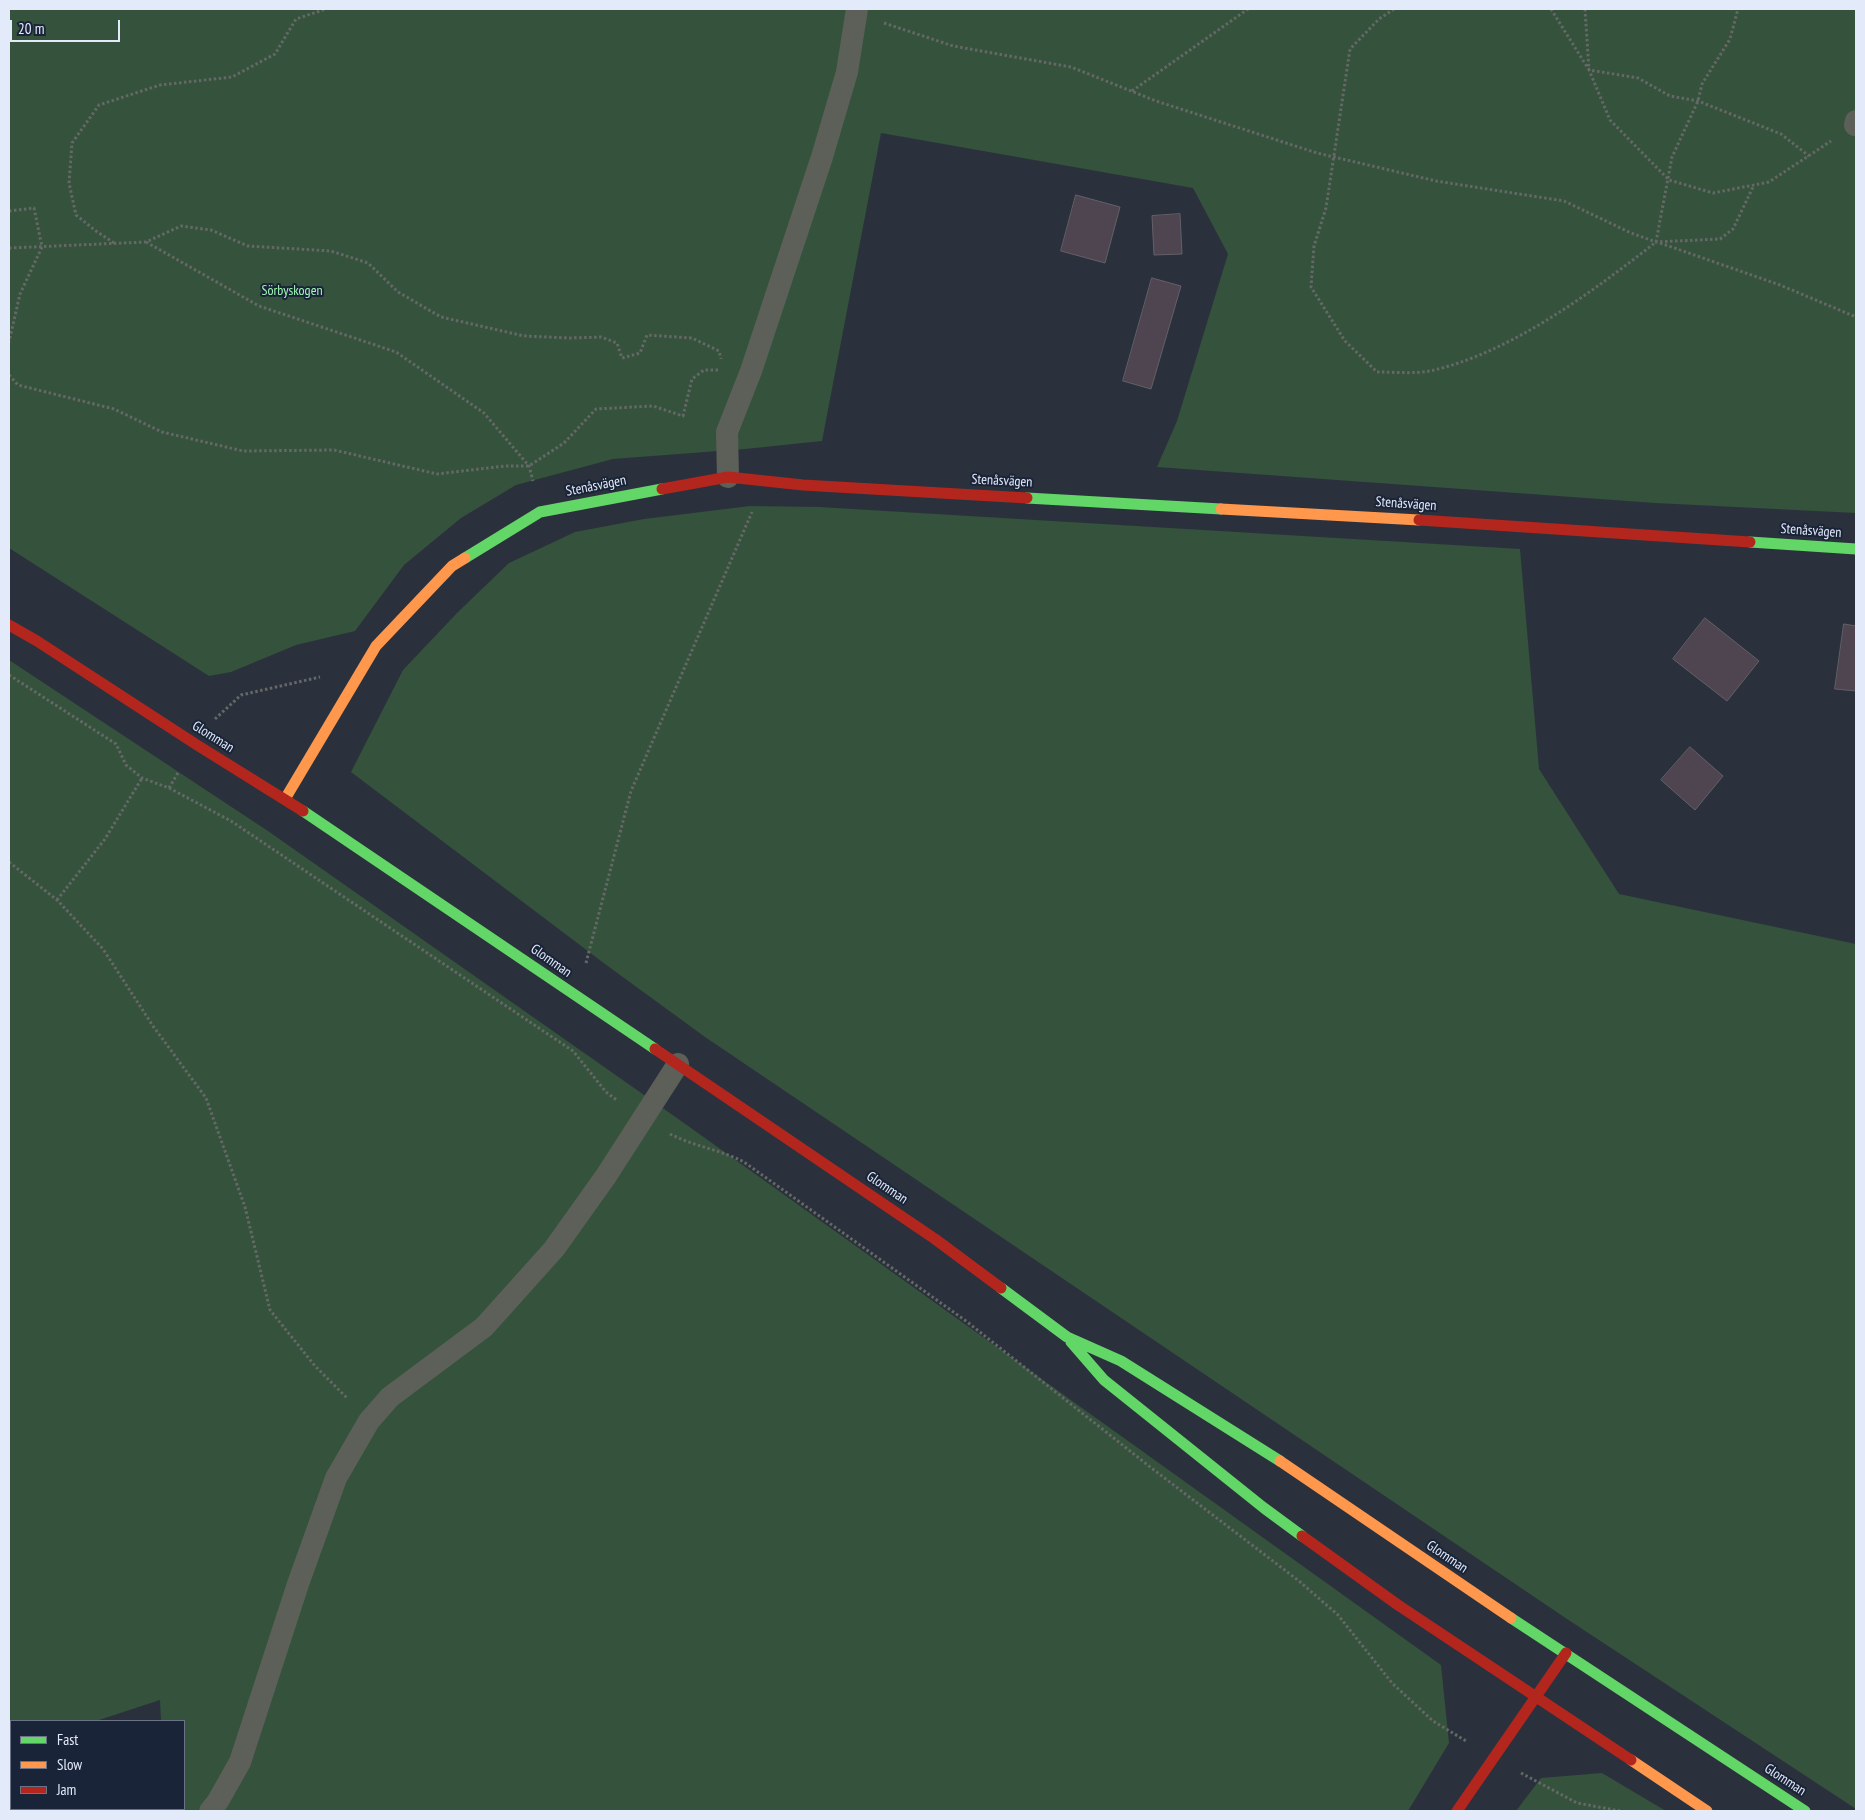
<!DOCTYPE html>
<html>
<head>
<meta charset="utf-8">
<style>
	body { margin:0 }
	#map { position:relative; width:1865px; height:1820px; overflow:hidden; background:#2b313c; font-family:"PT Sans Narrow",sans-serif }
	canvas { display:block }
	.frame { position:absolute; inset:0; border:10px solid #e3eaf9; pointer-events:none }
	.legend { position:absolute; left:10px; top:1720px; width:175px; height:90px; box-sizing:border-box; background:#1a2439; border:1px solid #6a7386; margin:0; padding:6px 9px; list-style:none; font-size:15px; color:#e3eaf9 }
	.legend li { display:flex; align-items:center; gap:10px; height:25px }
	.legend b { width:25px; border:1px solid #6a7386 }
	.scale { position:absolute; left:10px; top:20px; width:110px; height:22px; box-sizing:border-box; border:2px solid #e3eaf9; border-top:0; padding-left:6px; font-size:15px; line-height:18px; white-space:nowrap; color:#e3eaf9; -webkit-text-stroke:4px #1a2439; paint-order:stroke }
</style>
</head>
<body>
<div id="map">
<canvas width="1865" height="1820"></canvas>
<div class="frame"></div>
<ul class="legend">
<li><b style="height:6px;background:#63d668"></b>Fast</li>
<li><b style="height:6px;background:#ff974d"></b>Slow</li>
<li><b style="height:6px;background:#b3261e"></b>Jam</li>
</ul>
<div class="scale">20 m</div>
</div>
<script>
const ctx = document.querySelector('canvas').getContext('2d');
ctx.lineJoin = 'round';
function fill(path, color) {
  ctx.fillStyle = color;
  ctx.fill(path, 'evenodd');
}
function stroke(path, color, width, dash) {
  ctx.strokeStyle = color;
  ctx.lineWidth = width;
  ctx.lineCap = dash ? 'butt' : 'round';
  ctx.setLineDash(dash || []);
  ctx.stroke(path);
}
function write(font, color, halo, rows, align = 'center') {
  ctx.font = font + ' "PT Sans Narrow",sans-serif';
  ctx.lineWidth = 4;
  ctx.setLineDash([]);
  ctx.textBaseline = 'middle';
  ctx.strokeStyle = halo;
  ctx.fillStyle = color;
  for (const [text, x, y, turn = 0] of rows) {
    ctx.save();
    ctx.translate(x, y);
    ctx.rotate((+turn || 0) * Math.PI / 180);
    ctx.textAlign = isNaN(turn) ? turn : align;
    if (halo) ctx.strokeText(text, 0, 0);
    ctx.fillText(text, 0, 0);
    ctx.restore();
  }
}
fill(new Path2D(`
	M9 9H1856V513L1655 503 1157 467 1177 421 1228 254 1193 188 881 133 822 441 745 449 613 459 516 485 461 518 404 565 355 631 296 645 231 672 209 676 9 548Z
	M750 506 819 507 1520 549 1539 769 1619 894 1856 944V1809L1567 1619 705 1037 605 964 351 772 403 670 457 613 509 563 575 532 644 519Z
	M9 660 268 831 684 1123 1441 1665 1449 1743 1408 1811H166V1809H184V1721H161L160 1700 96 1721H11V1750L9 1751Z
	M1602 1773 1666 1811H1516L1541 1778Z`), '#34523c');
const building = new Path2D(`
	M1076 195 1120 207 1105 263 1061 251Z
	M1180 214 1182 254 1154 255 1152 216Z
	M1152 278 1181 286 1151 389 1123 381Z
	M1705 618 1759 661 1727 701 1673 659Z
	M1844 624 1856 626V691L1835 689Z
	M1690 747 1723 776 1695 810 1661 780Z`);
fill(building, '#4e4550');
stroke(building, '#636067', 1);
stroke(new Path2D(`
	M1394 9 1379 19 1350 49 1326 208 1314 246 1311 287 1345 341 1377 372C1394 372 1414 374 1430 371 1511 353 1592 292 1656 242L1672 157 1698 101 1702 84 1730 39 1738 9
	M1551 9 1589 70 1638 78 1670 96 1698 101 1781 134 1809 156
	M1585 9 1589 70 1610 120 1669 180 1713 193 1769 182 1831 141
	M884 23 953 46 1071 67 1156 101 1317 153 1436 181 1564 201 1631 233 1656 242 1720 239 1733 229 1754 185
	M1132 91 1248 9
	M9 211 34 208 42 247 20 294 9 342
	M146 242 259 306 396 352 484 413 529 466 533 481
	M114 243 96 231 76 215 69 183 72 143 99 105 160 85 232 77 275 54 296 19 326 9
	M1660 243 1780 285 1856 317
	M9 248 146 242 181 226 211 230 248 246 331 251 368 263 398 292 441 317 524 336 570 338 601 337 617 343 622 358 640 353 647 335 692 338 719 351 721 359
	M9 375 18 385 114 409 162 432 243 451 334 450 437 474 505 466H529L564 443 596 409 653 406 683 416 692 379 704 370H720
	M9 675 116 744 126 765 142 778 169 788 231 821 573 1051 606 1092 618 1101
	M215 719 241 695 320 677
	M169 788 179 771
	M9 862 57 900 103 949 153 1026 206 1098 245 1207 270 1310 315 1366 348 1399
	M57 900 105 839 142 778
	M586 963 631 791 752 512
	M670 1134C693 1146 721 1150 744 1162L966 1321 1154 1470 1299 1581 1338 1615 1392 1683 1433 1721 1466 1741
	M1521 1773 1577 1803 1620 1811`), '#656866', 3, [2.5, 2.5]);
stroke(new Path2D(`
	M1855 125 1856 121
	M728 477 727 432 751 371 822 157 847 72 857 9
	M210 1811 218 1801 240 1762 298 1584 336 1478 369 1421 390 1397 484 1327 554 1249 606 1176 678 1064`), '#5d6059', 22);
stroke(new Path2D(`
	M1027 498 1221 509
	M1750 542 1856 549
	M465 558 540 512 662 489
	M303 811 655 1049
	M1001 1288 1067 1337 1121 1361 1280 1461
	M1071 1342 1104 1380 1264 1508 1302 1536
	M1511 1618 1805 1811`), '#63d668', 11);
stroke(new Path2D(`
	M1221 509 1419 520
	M285 799 376 646 452 566 465 558
	M1280 1461 1511 1618
	M1631 1760 1707 1811`), '#ff974d', 11);
stroke(new Path2D(`
	M662 489 728 477 803 485 1027 498
	M1419 520 1750 542
	M9 625 37 641 197 745 303 811
	M655 1049 935 1239 1001 1288
	M1302 1536 1398 1605 1631 1760
	M1457 1811 1566 1653`), '#b3261e', 11);
write('14px', '#a1f8b3', '#1a2439', [
	["Sörbyskogen",292,291]
]);
write('14px', '#e3eaf9', '#1a2439', [
	["Stenåsvägen",1002,481,3],
	["Stenåsvägen",596,486,-11],
	["Stenåsvägen",1406,504,4],
	["Stenåsvägen",1811,531,4],
	["Glomman",213,737,32],
	["Glomman",551,961,35],
	["Glomman",887,1188,34],
	["Glomman",1447,1557,34],
	["Glomman",1785,1780,33]
]);
</script>
</body>
</html>
